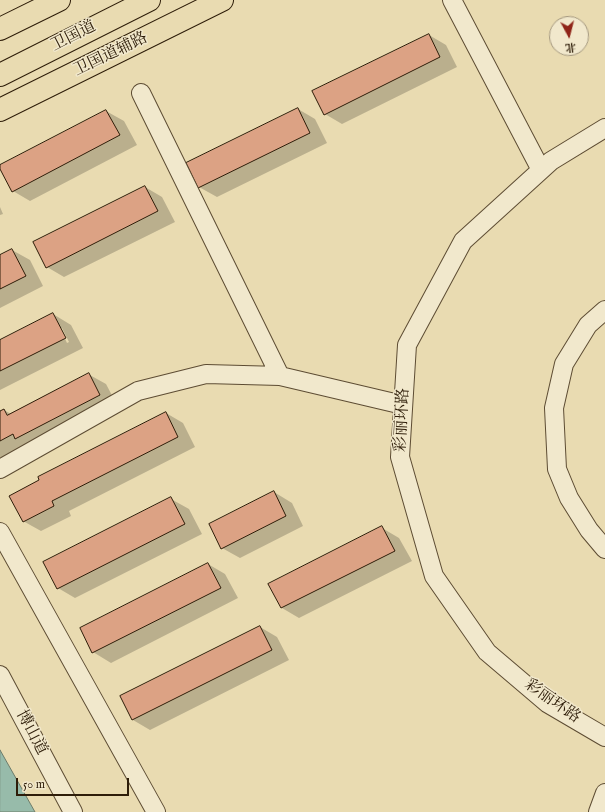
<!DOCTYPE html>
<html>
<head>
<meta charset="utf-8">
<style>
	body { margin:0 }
	#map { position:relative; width:605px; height:812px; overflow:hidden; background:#e9dbb1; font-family:"IM FELL English","Noto Serif SC",serif }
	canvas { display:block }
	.north { position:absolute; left:549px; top:16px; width:40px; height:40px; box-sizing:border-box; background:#f1e8cc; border:1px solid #a3977e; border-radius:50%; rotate:173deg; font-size:11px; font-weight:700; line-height:16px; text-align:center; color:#2e1d09 }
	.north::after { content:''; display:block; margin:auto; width:14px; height:18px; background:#8f2418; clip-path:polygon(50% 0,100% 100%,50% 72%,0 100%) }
	.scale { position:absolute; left:16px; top:778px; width:113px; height:18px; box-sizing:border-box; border:2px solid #2e1d09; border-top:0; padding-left:5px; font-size:12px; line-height:14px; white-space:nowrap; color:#2e1d09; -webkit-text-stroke:3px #f1e8cc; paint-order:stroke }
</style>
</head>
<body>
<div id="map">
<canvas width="605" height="812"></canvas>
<div class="north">北</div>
<div class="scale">50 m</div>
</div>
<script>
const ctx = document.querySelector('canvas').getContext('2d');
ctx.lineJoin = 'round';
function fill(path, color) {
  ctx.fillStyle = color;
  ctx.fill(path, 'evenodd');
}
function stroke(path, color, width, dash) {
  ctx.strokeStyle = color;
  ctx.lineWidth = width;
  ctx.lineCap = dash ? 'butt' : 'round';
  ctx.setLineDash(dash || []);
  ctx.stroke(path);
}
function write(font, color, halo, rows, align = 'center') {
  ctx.font = font + ' "IM FELL English","Noto Serif SC",serif';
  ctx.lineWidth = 3;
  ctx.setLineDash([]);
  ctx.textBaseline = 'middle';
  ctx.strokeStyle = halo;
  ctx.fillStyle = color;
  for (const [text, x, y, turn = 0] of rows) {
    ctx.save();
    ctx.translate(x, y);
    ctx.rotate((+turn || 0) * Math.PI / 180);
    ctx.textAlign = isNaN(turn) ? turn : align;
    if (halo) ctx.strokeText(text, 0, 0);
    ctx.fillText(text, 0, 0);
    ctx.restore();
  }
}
const water = new Path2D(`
	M0 750 35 812H0Z`);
fill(water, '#97bbaa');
stroke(water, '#6d7c6a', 1);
fill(new Path2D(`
	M429 35 446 45 457 67 342 124 325 114Z
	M298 109 315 119 327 143 217 197 199 187Z
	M106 111 124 121 137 145 30 201 13 191 0 166Z
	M145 187 162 197 175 222 64 277 47 267Z
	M0 207 3 214 0 215Z
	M12 250 30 260 43 286 0 308V256Z
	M53 314 71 325 83 348 0 390V341ZM60 328H62L69 342 67 343Z
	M88 374 106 384 117 405 2 458 0 457V412L4 410 11 414Z
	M166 413 183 423 195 447 69 511 71 516 41 531 23 521Z
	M274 492 292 503 303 526 240 558 222 548Z
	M171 499 189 509 202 534 75 598 58 588Z
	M382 528 399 538 412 561 299 618 282 608Z
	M208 564 225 574 238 598 111 663 93 652 81 629Z
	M260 627 277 637 289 660 150 730 133 720 121 697Z`), '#0003');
const building = new Path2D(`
	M429 34 440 57 324 115 312 91Z
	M298 108 310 133 198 188 186 163Z
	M106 110 120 135 12 192 0 169V165Z
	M145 186 158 211 46 268 33 242Z
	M12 249 26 276 0 289V255Z
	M53 313 66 338 0 371V340Z
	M89 373 100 395 15 439 13 434 0 441V411L4 409 7 415Z
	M166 412 178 437 52 501 54 506 23 522 9 496 39 480 38 477Z
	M274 491 286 516 221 549 209 524Z
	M171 497 185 524 57 589 43 562Z
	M382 526 395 551 281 608 268 584Z
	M208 563 221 588 92 653 80 628Z
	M260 626 272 650 132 720 120 696Z`);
fill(building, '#dca284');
stroke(building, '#2e1d09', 1);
const minor = new Path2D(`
	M452 0 541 170
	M141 93 280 376
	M605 128 551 161 463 241 407 345 400 457 434 576 487 652 547 703 605 737
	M605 310 588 325 564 364 554 408 557 469 569 498 589 530 605 549
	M0 469 138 391 206 374 280 376 403 405
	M0 532 156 812
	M0 675 73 812
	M598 812 605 793`);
const major = new Path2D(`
	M0 110 222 0`);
const highway = new Path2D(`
	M0 29 59 0
	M0 75 149 0`);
stroke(minor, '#5d4c33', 20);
stroke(major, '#2e1d09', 24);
stroke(highway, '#2e1d09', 24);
stroke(minor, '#f1e8cc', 18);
stroke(major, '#e9dbb1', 22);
stroke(highway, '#e9dbb1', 22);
write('16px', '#2e1d09', '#f1e8cc', [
	["卫国道",74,37,-27],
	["卫国道辅路",111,55,-26],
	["彩丽环路",403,420,-87],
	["彩丽环路",552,702,35],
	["博山道",31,733,62]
]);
</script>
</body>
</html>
